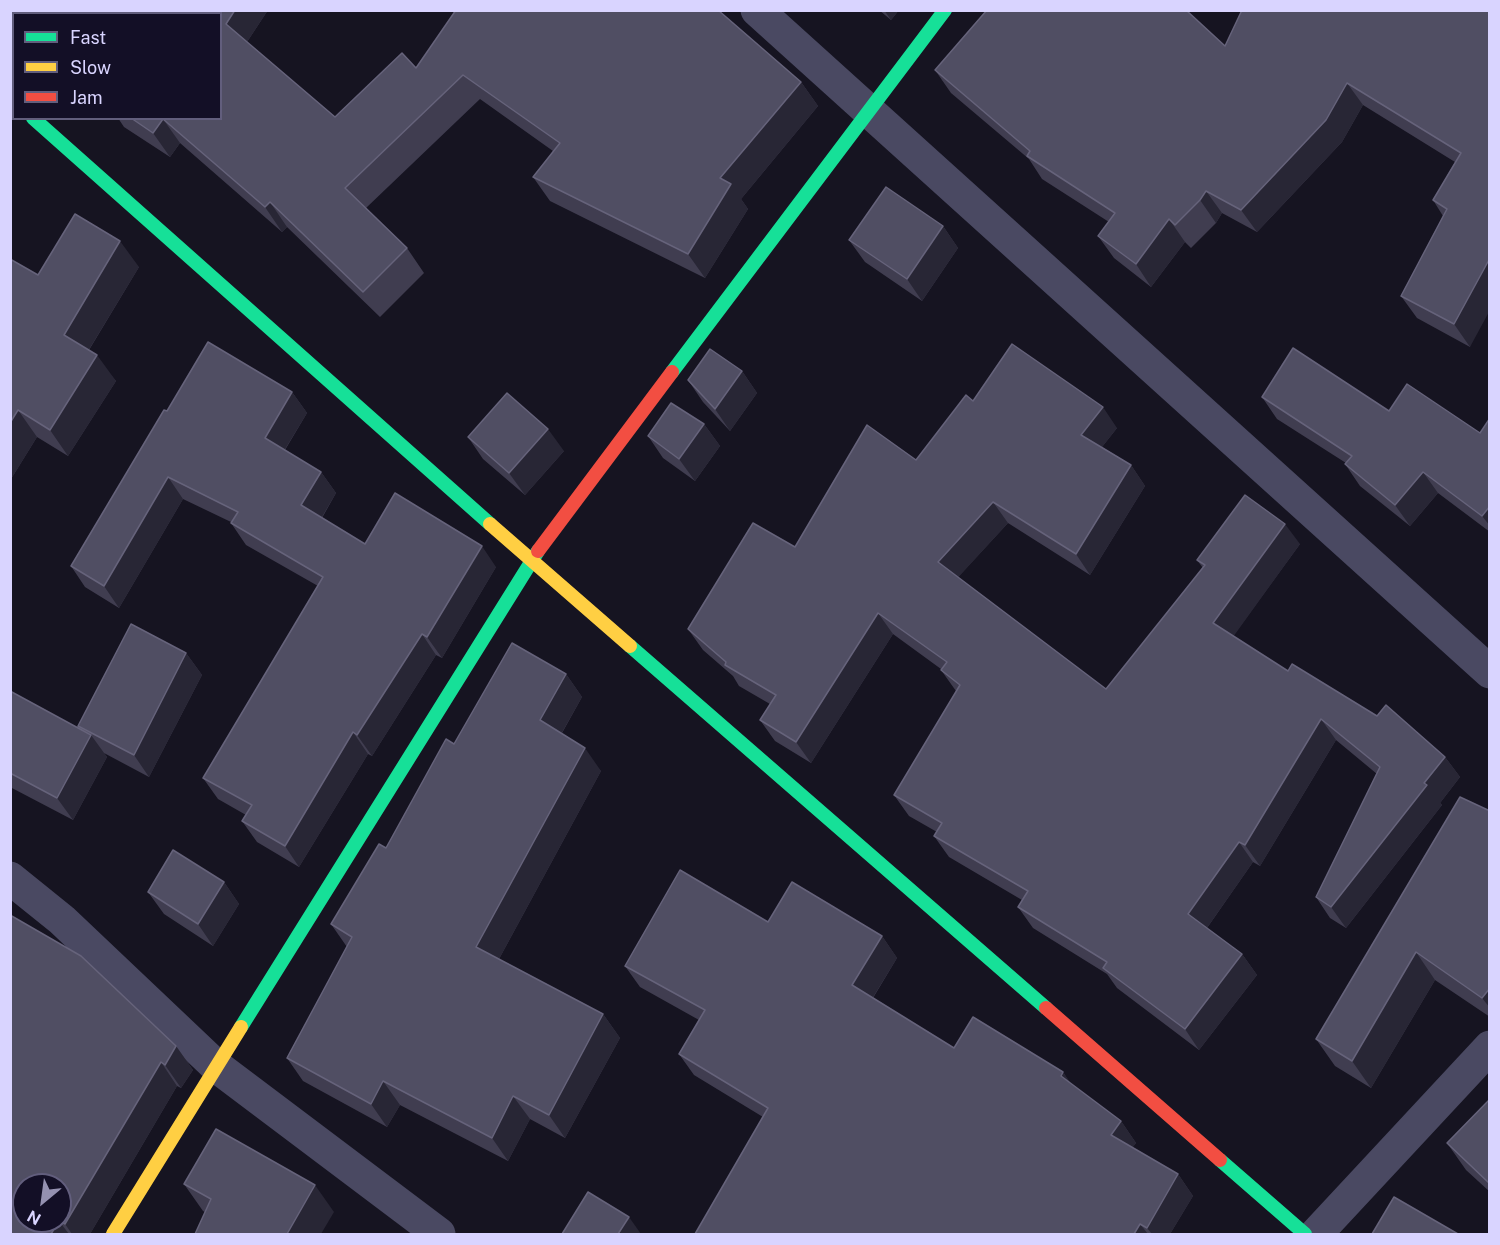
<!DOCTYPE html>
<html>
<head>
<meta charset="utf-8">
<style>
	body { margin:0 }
	#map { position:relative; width:1500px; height:1245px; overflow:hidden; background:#161421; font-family:"Public Sans",sans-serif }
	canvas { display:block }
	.frame { position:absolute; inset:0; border:12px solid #d9d4ff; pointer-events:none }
	.legend { position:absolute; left:12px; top:12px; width:210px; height:108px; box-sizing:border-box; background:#130f26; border:2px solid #625e7d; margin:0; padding:8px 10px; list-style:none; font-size:18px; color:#d9d4ff }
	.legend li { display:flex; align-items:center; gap:12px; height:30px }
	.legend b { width:30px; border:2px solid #625e7d }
	.north { position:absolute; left:12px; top:1173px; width:60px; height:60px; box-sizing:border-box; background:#130f26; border:2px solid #625e7d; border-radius:50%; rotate:209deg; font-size:16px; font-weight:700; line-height:24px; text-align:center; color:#d9d4ff }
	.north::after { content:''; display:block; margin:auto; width:21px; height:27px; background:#9591b1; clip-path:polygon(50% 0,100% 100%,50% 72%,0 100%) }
</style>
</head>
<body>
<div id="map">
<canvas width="1500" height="1245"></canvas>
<div class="frame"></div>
<ul class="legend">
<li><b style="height:8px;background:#16e098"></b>Fast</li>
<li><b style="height:8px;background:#ffcf43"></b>Slow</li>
<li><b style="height:8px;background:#f24e42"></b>Jam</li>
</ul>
<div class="north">N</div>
</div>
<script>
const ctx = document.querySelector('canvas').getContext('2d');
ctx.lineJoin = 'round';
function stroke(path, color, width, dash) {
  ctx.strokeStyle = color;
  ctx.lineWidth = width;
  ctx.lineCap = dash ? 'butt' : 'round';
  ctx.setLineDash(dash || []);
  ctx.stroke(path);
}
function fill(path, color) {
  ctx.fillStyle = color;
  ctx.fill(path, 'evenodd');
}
stroke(new Path2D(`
	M757 10 1490 672
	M10 98 14 101
	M10 878 62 920 216 1066 439 1234
	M1316 1234 1490 1047`), '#4a4962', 33);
stroke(new Path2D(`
	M33 118 490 524
	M672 372 945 10
	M630 646 1046 1008
	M241 1027 538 551
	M1220 1160 1305 1234`), '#16e098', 14);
stroke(new Path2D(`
	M490 524 630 646
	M113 1234 241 1027`), '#ffcf43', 14);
stroke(new Path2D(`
	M538 551 672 372
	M1046 1008 1220 1160`), '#f24e42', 14);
fill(new Path2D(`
	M268 10 247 42 335 117 416 68 801 82 818 106 741 199 748 209 705 278 550 201 533 177 553 151 480 99 366 208 407 248 424 273 380 317 287 227 282 232 180 143 170 157 124 127 118 118H220V14Z
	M879 10H899L891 20Z
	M1490 10 1470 347 1417 318 1401 296 1443 216 1433 200 1455 162 1363 105 1342 142 1257 232 1222 213 1216 223 1191 248 1185 242 1151 287 1114 258 1098 236 1109 222 1042 179 1029 159 951 93 935 70 1225 46Z
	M943 226 958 248 922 301 865 262 849 240Z
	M10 259 38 275 139 267 89 350 116 381 68 456 37 437 11 479H10Z
	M742 371 757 393 730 431 703 402 688 380Z
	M292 392 307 413 285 450 321 472 336 493 322 518 365 544 496 567 442 658 436 655 372 756 368 754 299 867 257 842 242 821 246 815 218 799 203 778 318 586 246 545 231 523V522L183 499 119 608 85 587 71 566 167 411Z
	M1262 397 1389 411 1480 433 1490 418V532L1438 493 1410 526 1360 486 1345 464 1346 463 1277 419Z
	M973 401 1117 428 1102 447 1131 465 1145 486 1090 575 1008 523 958 577 1106 689 1203 568 1197 560 1300 544 1233 636 1288 671 1377 716 1445 757 1460 777 1440 803 1442 805 1346 928 1330 918 1316 897 1377 774 1336 740 1260 866 1253 862 1207 928 1242 954 1257 975 1199 1050 1117 988 1107 974 1033 928 1018 907 1022 900 949 857 934 836 937 832 909 816 894 795 956 691 941 670V669L893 634 811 763 775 741 760 720 770 704 739 686 733 676 703 650 688 629 795 547 916 460Z
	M704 424 720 446 695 481 663 458 648 436Z
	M468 437 564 451 525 495 483 459Z
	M186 653 202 675 149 777 104 753 107 757 73 820 10 787V691L80 729 78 726Z
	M566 674 582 697 562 733 601 771 499 959 603 1014 620 1038 565 1138 530 1119 508 1161 400 1105 387 1127 303 1081 287 1058 347 947 331 924 386 848 454 744Z
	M1490 811V1017L1435 980 1371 1088 1335 1066 1316 1039Z
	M224 882 239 904 213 946 164 914 148 892Z
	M768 922 882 936 897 958 873 998 954 1048 1063 1072 1070 1083 1121 1121 1136 1143 1132 1148 1178 1174 1193 1196 1170 1234H695L763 1117 694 1075 679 1054 699 1020 640 987 625 966Z
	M176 1046 193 1070 181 1088 177 1086 90 1234H10Z
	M1490 1099V1192L1466 1170 1447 1143Z
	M184 1184 334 1212H205L203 1211Z`), '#403d50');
fill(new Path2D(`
	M235 10H268L243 48 226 24Z
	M884 10H899L891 20Z
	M801 82 818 106 741 199 748 209 705 278 688 254 720 178Z
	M1347 83 1363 105 1342 142 1257 232 1241 210Z
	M163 119 180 143 170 157 153 133Z
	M1206 191 1222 213 1216 223 1200 200Z
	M270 202 287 227 282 232 265 207Z
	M1169 219 1185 242 1151 287 1136 264Z
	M943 226 958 248 922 301 907 279Z
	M120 241 139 267 82 361 64 335Z
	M1490 258V310L1470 347 1454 324Z
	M97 355 116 381 68 456 50 430Z
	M742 371 757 393 730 431 715 409Z
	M292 392 307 413 279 459 265 438Z
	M1103 407 1117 428 1095 456 1081 435Z
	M18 410 37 437 11 479 10 478V423Z
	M704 424 720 446 695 481 679 459Z
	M548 429 564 451 525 495 509 473Z
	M1131 465 1145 486 1090 575 1076 554Z
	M321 472 336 493 316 527 301 505Z
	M1423 472 1438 493 1410 526 1395 505Z
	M168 477 183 499 119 608 104 586Z
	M993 502 1008 523 953 583 938 562Z
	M1490 506V526L1482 516Z
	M1285 524 1300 544 1228 644 1213 623Z
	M482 546 496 567 442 658 427 637Z
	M878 613 893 634 811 763 796 742Z
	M422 634 436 655 372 756 357 735Z
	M186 653 202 675 149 777 134 755Z
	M566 674 582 697 556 743 540 720Z
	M1321 719 1336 740 1260 866 1245 845Z
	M353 732 368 754 299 867 285 846Z
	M91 735 107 757 73 820 57 798Z
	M585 748 601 771 493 970 476 947Z
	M1445 757 1460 777 1440 803 1442 805 1346 928 1331 907Z
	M1239 842 1253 862 1202 935 1188 914Z
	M224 882 239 904 213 946 198 924Z
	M882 936 897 958 867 1007 852 985Z
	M1416 952 1435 980 1371 1088 1352 1061Z
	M1242 954 1257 975 1199 1050 1185 1029Z
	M1490 988V1008L1482 998Z
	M603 1014 620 1038 565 1138 549 1115Z
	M176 1046 193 1070 181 1088 165 1065Z
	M161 1062 177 1086 90 1234H72L65 1224Z
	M1063 1072 1078 1094 1061 1076Z
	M383 1081 400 1105 387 1127 371 1104Z
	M513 1096 530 1119 508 1161 492 1138Z
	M1121 1121 1136 1143 1126 1156 1111 1135Z
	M1178 1174 1193 1196 1170 1234H1152L1147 1228Z
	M315 1185 334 1212 321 1234H287Z
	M629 1217 641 1234H618Z
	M59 1221 69 1234H51Z
	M1140 1224 1148 1234H1134Z`), '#282635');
const building = new Path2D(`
	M113 10H235L226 24 335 117 402 53 416 68 456 10H718L801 82 720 178 731 184 688 254 533 177 560 143 463 75 345 188 407 248 363 292 270 202 265 207 163 119 153 133 131 118H220V14H111Z
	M987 10H1186L1225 46 1242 10H1490V258L1454 324 1401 296 1447 209 1433 200 1461 153 1347 83 1326 120 1241 210 1206 191 1200 200 1175 225 1169 219 1136 264 1098 236 1115 213 1027 156 1030 151 935 70Z
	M886 187 943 226 907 279 849 240Z
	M75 214 120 241 64 335 97 355 50 430 18 410 10 423V259L38 275Z
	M208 342 292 392 265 438 321 472 301 505 365 544 395 493 482 546 427 637 422 634 357 735 353 732 285 846 242 821 252 805 203 778 323 577 231 523 238 512 168 477 104 586 71 566 164 410 167 411Z
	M1012 344 1103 407 1081 435 1131 465 1076 554 993 502 938 562 1106 689 1205 565 1197 560 1245 495 1285 524 1213 623 1288 671 1292 664 1377 716 1386 705 1445 757 1424 783 1427 785 1331 907 1316 897 1380 767 1321 719 1245 845 1239 842 1188 914 1242 954 1185 1029 1103 968 1107 962 1018 907 1028 891 934 836 942 823 894 795 960 685 941 670 947 662 878 613 796 742 760 720 776 695 725 665 726 662 688 629 753 523 795 547 867 425 916 460 966 395 973 401Z
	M1293 348 1389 411 1407 384 1480 433 1490 418V506L1482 516 1423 472 1395 505 1345 464 1352 456 1262 397Z
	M710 349 742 371 715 409 688 380Z
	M507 393 548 429 509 473 468 437Z
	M671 403 704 424 679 459 648 436Z
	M131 624 186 653 134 755 78 726Z
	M512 643 566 674 540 720 585 748 476 947 603 1014 549 1115 513 1096 492 1138 383 1081 371 1104 287 1058 352 937 331 924 379 844 386 848 446 739 454 744Z
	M10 691 91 735 57 798 10 773Z
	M1460 797 1490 811V988L1482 998 1416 952 1352 1061 1316 1039Z
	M173 850 224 882 198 924 148 892Z
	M680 870 768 922 792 882 882 936 852 985 954 1048 973 1017 1063 1072 1061 1076 1121 1121 1111 1135 1178 1174 1147 1228 1140 1224 1134 1234H695L768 1108 679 1054 705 1010 625 966Z
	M10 915 81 956 176 1046 165 1065 161 1062 65 1224 60 1221V1185H24V1221H59L51 1234H10Z
	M1490 1099V1184L1447 1143Z
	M216 1129 315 1185 287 1234H195L211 1199 184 1184Z
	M588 1192 629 1217 618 1234H562Z
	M1394 1197 1458 1234H1372Z`);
fill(building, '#504e63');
stroke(building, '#66637b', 1.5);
</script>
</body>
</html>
